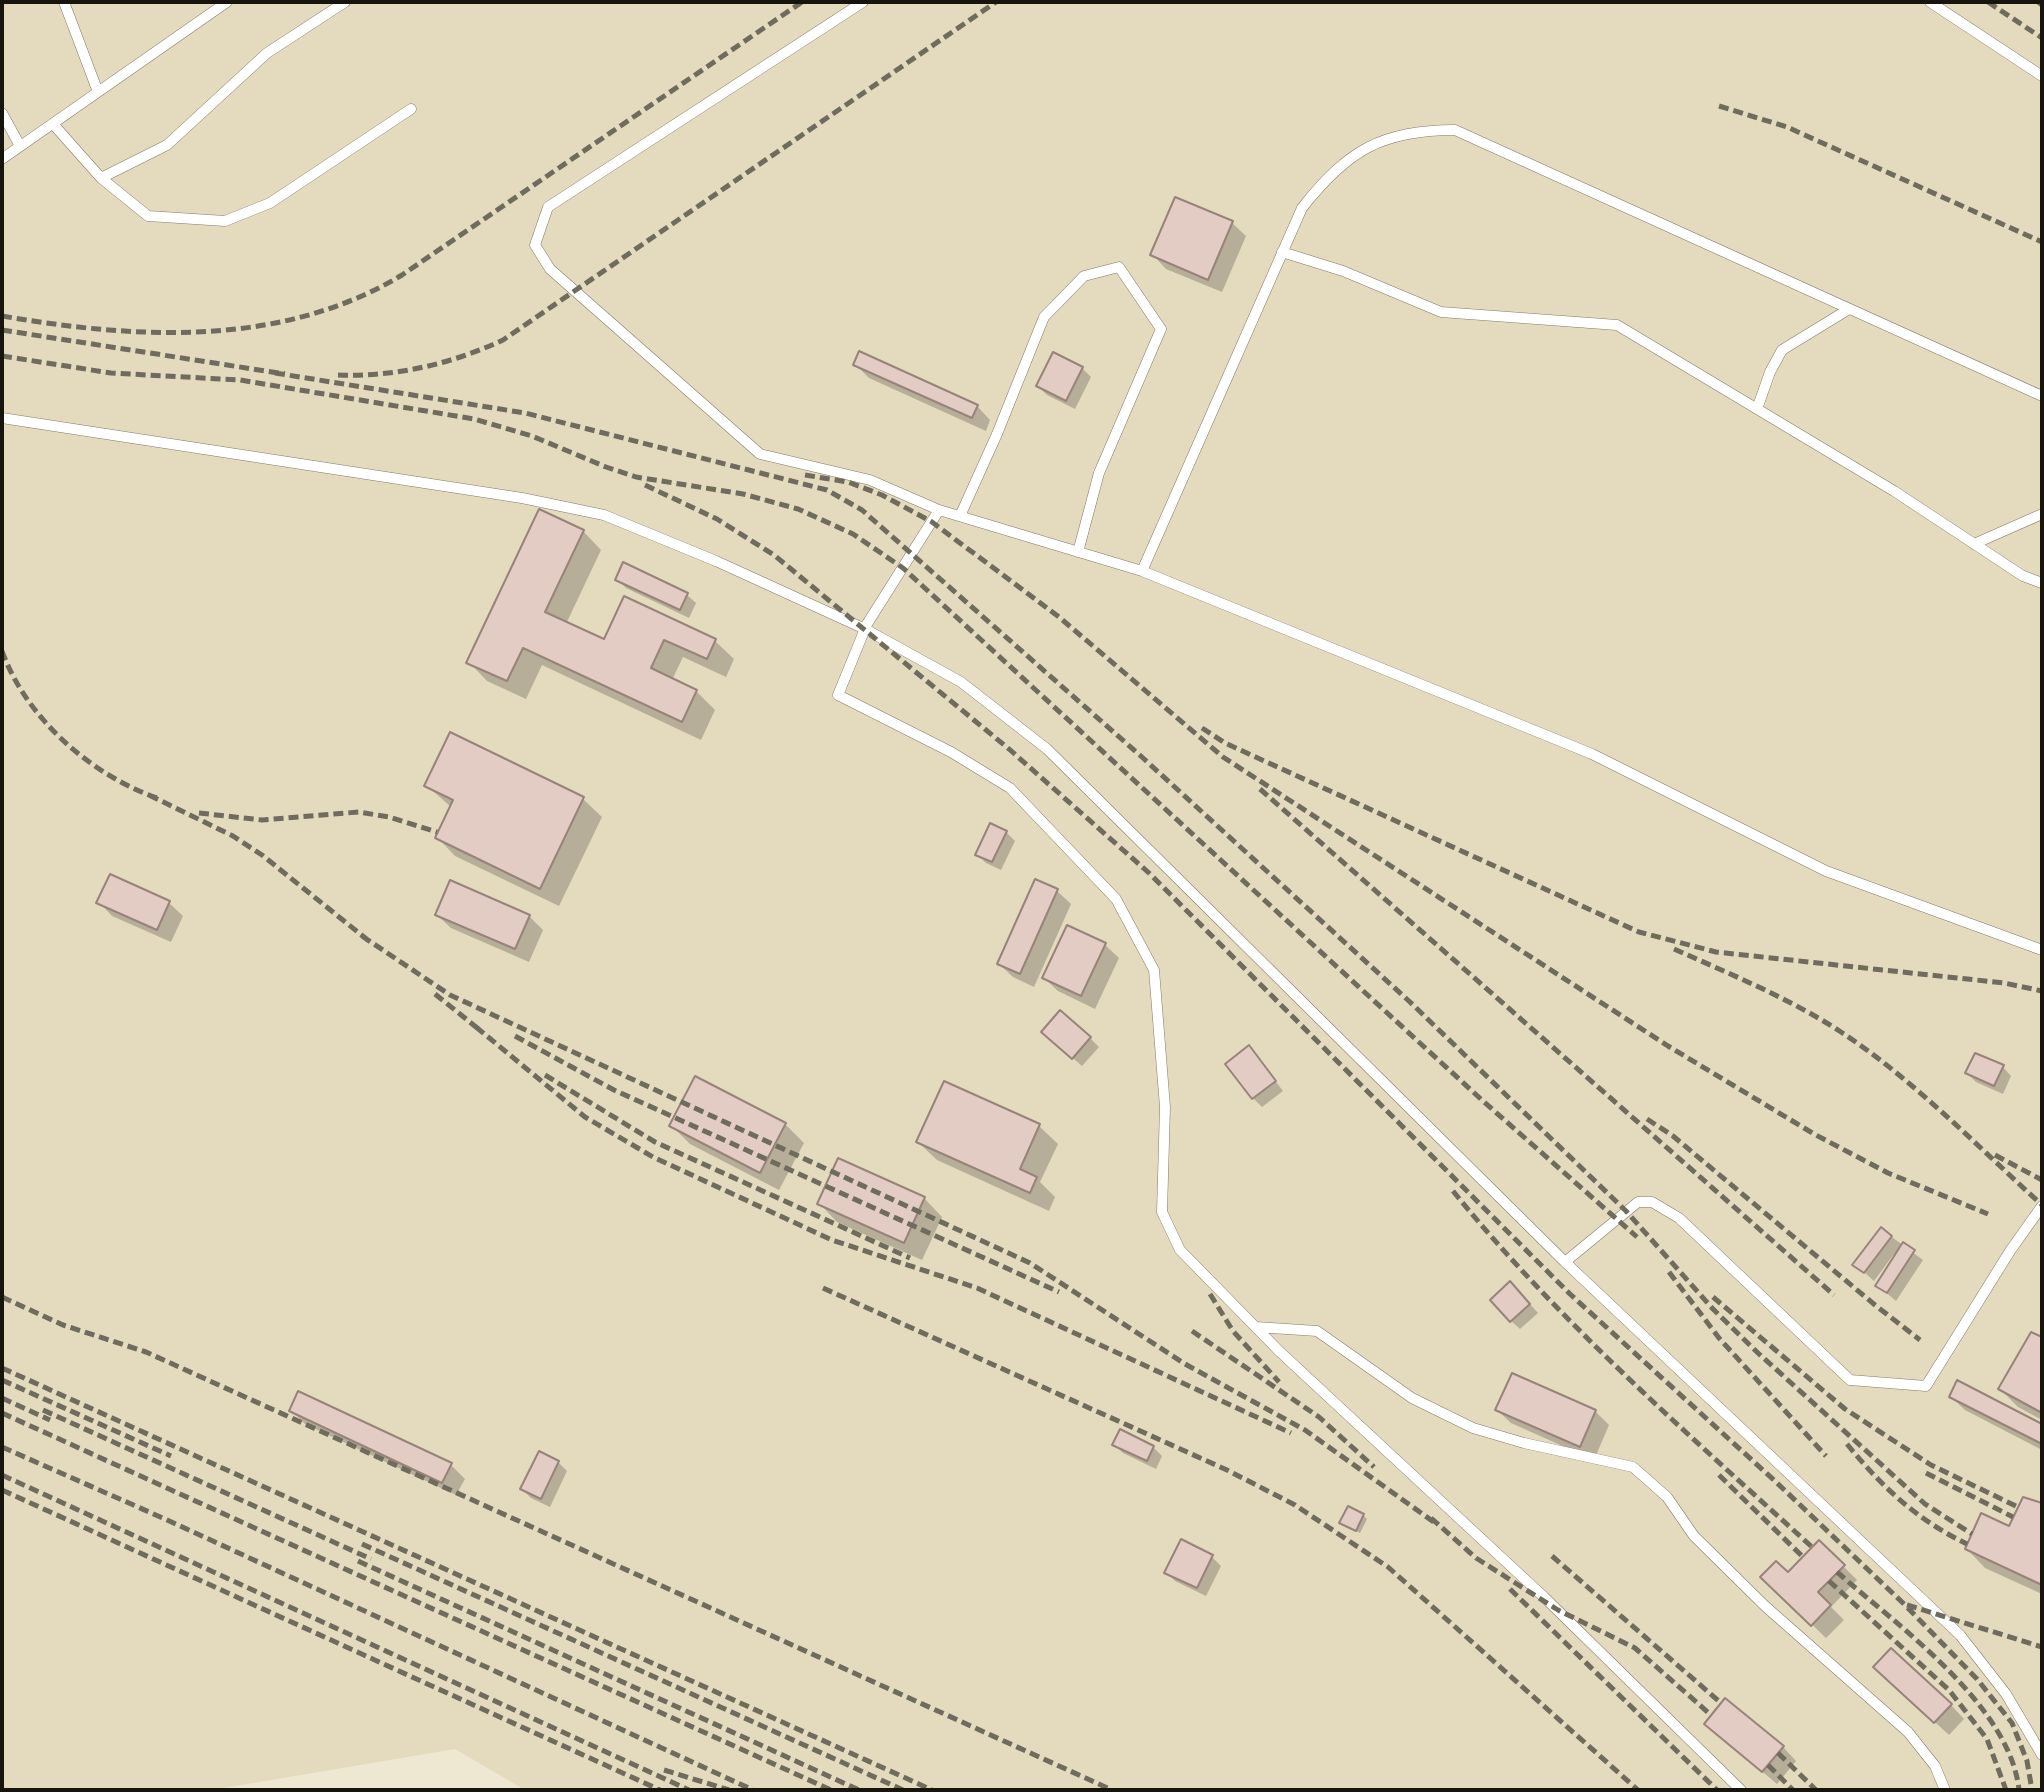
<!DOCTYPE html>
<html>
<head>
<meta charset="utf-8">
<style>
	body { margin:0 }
	#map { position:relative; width:2044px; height:1792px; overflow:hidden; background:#eee7d2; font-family:Raleway,sans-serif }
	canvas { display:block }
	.frame { position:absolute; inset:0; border:4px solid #16140c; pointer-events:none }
</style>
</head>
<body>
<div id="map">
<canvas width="2044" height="1792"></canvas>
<div class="frame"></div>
</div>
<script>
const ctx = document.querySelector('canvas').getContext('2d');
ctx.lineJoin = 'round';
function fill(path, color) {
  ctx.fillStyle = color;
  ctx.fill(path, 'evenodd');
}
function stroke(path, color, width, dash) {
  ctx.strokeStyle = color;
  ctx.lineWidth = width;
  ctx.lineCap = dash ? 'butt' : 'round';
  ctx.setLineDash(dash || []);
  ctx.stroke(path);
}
fill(new Path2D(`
	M2 2H2042V1790H525L455 1749 212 1790H2Z`), '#e4dabe');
fill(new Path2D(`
	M1232 223 1246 236 1222 292 1166 269 1153 255Z
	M1054 354 1082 368 1091 377 1075 409 1047 395 1038 386Z
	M855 364 977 406 990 420 986 431 869 378Z
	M583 531 601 550 566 624 605 642 625 599 715 641 734 659 726 677 683 657 672 680 696 691 715 710 701 740 542 665 526 699 487 681 469 662Z
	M617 579 687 595 696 603 689 618 626 588Z
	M451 734 583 799 602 817 559 906 455 856 437 837 451 807 426 785Z
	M1006 832 1015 841 1001 870 986 863 977 854Z
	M1057 891 1071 904 1034 987 1013 977 999 964Z
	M99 902 169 903 183 916 171 942 112 916Z
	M437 915 529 916 543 930 529 962 451 928Z
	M1105 945 1119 958 1095 1009 1058 991 1044 978Z
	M1090 1038 1099 1047 1082 1066 1052 1040Z
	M1257 1057 1283 1091 1262 1107 1253 1098Z
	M2003 1067 2011 1076 2003 1094 1976 1082 1967 1073Z
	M785 1124 804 1143 779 1190 690 1144 671 1125Z
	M1039 1126 1058 1144 1040 1182 1055 1197 1049 1211 937 1160 918 1142Z
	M924 1198 942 1217 922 1260 837 1222 819 1203Z
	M1881 1229 1923 1260 1896 1301 1877 1285 1896 1256 1894 1254 1874 1281 1855 1264Z
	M1519 1292 1538 1313 1520 1329 1511 1321Z
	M2032 1334 2042 1338V1420L2018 1407 2000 1389Z
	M1958 1383 2042 1426V1450L1965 1410 1951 1397Z
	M291 1410 451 1465 465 1479 456 1495 305 1424Z
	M1497 1410 1595 1411 1609 1425 1594 1460 1511 1423Z
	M1121 1431 1153 1447 1162 1456 1156 1469 1123 1453 1114 1444Z
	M540 1453 558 1462 567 1471 550 1507 531 1498 522 1489Z
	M2024 1499 2042 1504V1594L1985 1568 1967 1549 2010 1528Z
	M1363 1515 1367 1519 1360 1533 1341 1523Z
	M1181 1542 1212 1557 1221 1566 1206 1596 1175 1581 1166 1572Z
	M1819 1542 1857 1580 1831 1607 1844 1620 1826 1638 1763 1577 1788 1575Z
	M1889 1680 1951 1705 1964 1719 1949 1735Z
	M1706 1724 1783 1747 1796 1761 1777 1784Z`), '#0003');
const building = new Path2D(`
	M1175 197 1233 221 1208 280 1150 255Z
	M859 351 978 405 972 418 853 365Z
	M1053 352 1083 367 1066 401 1036 386Z
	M539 509 584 530 545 612 604 639 624 596 716 639 707 659 664 640 651 668 697 690 682 722 523 648 507 681 466 663Z
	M623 562 688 593 680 610 615 580Z
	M450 732 584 797 540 889 435 838 453 800 424 786Z
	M990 823 1007 831 992 862 975 855Z
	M110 874 170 901 157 930 96 903Z
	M1035 879 1058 889 1020 974 997 964Z
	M450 880 530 915 515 949 435 915Z
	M1067 925 1106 943 1081 996 1042 978Z
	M1060 1010 1091 1037 1072 1059 1041 1032Z
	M1249 1045 1276 1081 1252 1099 1225 1064Z
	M1975 1053 2004 1065 1994 1086 1965 1073Z
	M695 1076 786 1123 760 1173 669 1126Z
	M944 1081 1040 1124 1020 1169 1037 1177 1030 1193 916 1142Z
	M838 1158 925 1197 904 1243 817 1204Z
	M1881 1227 1892 1236 1864 1273 1852 1265Z
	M1903 1242 1915 1250 1887 1293 1875 1286Z
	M1510 1281 1530 1304 1510 1322 1490 1300Z
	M2031 1332 2042 1337V1413L1998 1389Z
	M1512 1373 1596 1410 1580 1447 1495 1410Z
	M1957 1380 2042 1424V1444L1949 1397Z
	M298 1391 452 1463 442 1483 289 1411Z
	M1120 1429 1154 1446 1147 1461 1112 1445Z
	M539 1451 559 1461 541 1499 520 1489Z
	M2023 1497 2042 1503V1585L1965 1549 1981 1513 2009 1526Z
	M1348 1506 1364 1514 1356 1531 1339 1523Z
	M1181 1539 1213 1555 1197 1588 1164 1573Z
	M1819 1540 1845 1565 1818 1592 1831 1605 1811 1626 1760 1577 1776 1561 1788 1572Z
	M1891 1648 1952 1704 1934 1723 1873 1667Z
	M1725 1698 1784 1746 1762 1772 1704 1724Z`);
fill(building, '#e3ccc3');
stroke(building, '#98837a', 2);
const lane = new Path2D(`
	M64 2 98 92
	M863 2 548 207 535 245 550 269 760 454 870 480 939 510 1142 571 1592 754 1826 871 2042 950
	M1930 2 2042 76
	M2 113 20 146
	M53 124 101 178 148 216 225 221 270 203 411 109
	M2 159 227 2
	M101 178 167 145 267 53 345 2
	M1282 252 1343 271 1441 312 1617 325 1894 491 2023 576 2042 583
	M1757 409 1770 372 1782 350 1849 309
	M2 418 522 498 604 515 716 561 865 629 961 682 1047 749 1565 1262
	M939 510 867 624 838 695 951 752 1010 788 1116 899 1154 970 1165 1107 1162 1212 1180 1250 1279 1351 1544 1597 1741 1790
	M960 516 997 434 1044 317 1084 276 1119 267 1161 329 1099 473 1078 552
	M1974 544 2042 514
	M1142 571 1302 208C1347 151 1381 130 1455 130L2042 396
	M2042 1206 2010 1251 1926 1386 1850 1380 1679 1218 1652 1202H1638L1565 1262 1960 1635 2006 1694 2042 1755
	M1256 1327 1317 1331 1412 1398 1473 1428 1524 1443 1633 1467 1667 1497 1694 1536 1765 1606 1908 1732 1935 1766 1945 1790`);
stroke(lane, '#827b68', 11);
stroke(lane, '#fff', 10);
stroke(new Path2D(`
	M1988 2 2042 38
	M2038 2 2042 5
	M1719 106 1787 127 2042 242
	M2 316C136 339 281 348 402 275L802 2
	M2 330 285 374
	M2 356 111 373 240 380 474 419 532 436 606 467 636 477 743 494 798 509 853 534 903 568 1483 1101 1637 1237
	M275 373 525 413 827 490 862 510 1143 758 1410 1002 1626 1211 1713 1309 1758 1353 1925 1504 1972 1534
	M338 375C396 377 451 364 503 340L996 2
	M805 475 848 482 882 495 932 522 1059 617 1223 757 1668 1046 1814 1134 1888 1173 1988 1214
	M645 485 717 519 774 555 1009 749 1149 873 1570 1294 1776 1482 1904 1604 1977 1679 2012 1723 2027 1761 2032 1790
	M2 651C26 718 91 775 157 798
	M1202 728 1225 743 1639 932 1716 952 2004 983 2042 991
	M1260 789 1834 1295
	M149 795 233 836 262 855 369 941
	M199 813 262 820 359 812 389 817 437 832
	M362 936 450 995 1030 1263 1185 1364 1305 1430 1438 1525
	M1674 949C1730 974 1789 998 1841 1032 1914 1080 1977 1146 2042 1205
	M435 994 481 1031
	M476 1027 585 1117 653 1157 832 1240 977 1288 1291 1433
	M515 1036 614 1090 1059 1292
	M545 1075 655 1142 910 1258
	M1647 1119 1673 1136 1875 1305 1920 1340
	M1995 1155 2042 1180
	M1453 1191C1559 1322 1688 1434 1812 1547
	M1669 1272 1719 1338 1826 1456
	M823 1288 1227 1470 1295 1505 1388 1567 1638 1790
	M1210 1294 1233 1331 1279 1382
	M2 1297 63 1325 146 1352 1112 1790
	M1713 1297 1845 1409 1931 1465 2018 1507
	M1192 1331 1319 1417 1374 1467
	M2 1368 932 1790
	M2 1380 171 1456
	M2 1398 50 1420
	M43 1410 371 1559
	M2 1413 831 1790
	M1847 1444C1882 1487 1917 1520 1967 1544
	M2 1447 165 1519 753 1790
	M1926 1473 2013 1517
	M2 1475 689 1790
	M1719 1475 1803 1557
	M2 1490 660 1790
	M1431 1518 1476 1558 1558 1610 1635 1648 1711 1715
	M362 1544 903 1790
	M1552 1556 1721 1703
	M358 1561 859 1790
	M1837 1572C1898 1626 2010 1705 2019 1790
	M1829 1581 1949 1690 1987 1739 2006 1790
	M1510 1589 1717 1790
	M1907 1605 2042 1647
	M1778 1753 1816 1790
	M1768 1765 1793 1790
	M664 1770 729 1790`), '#6f6b5d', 5, [10, 5]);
</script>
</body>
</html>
